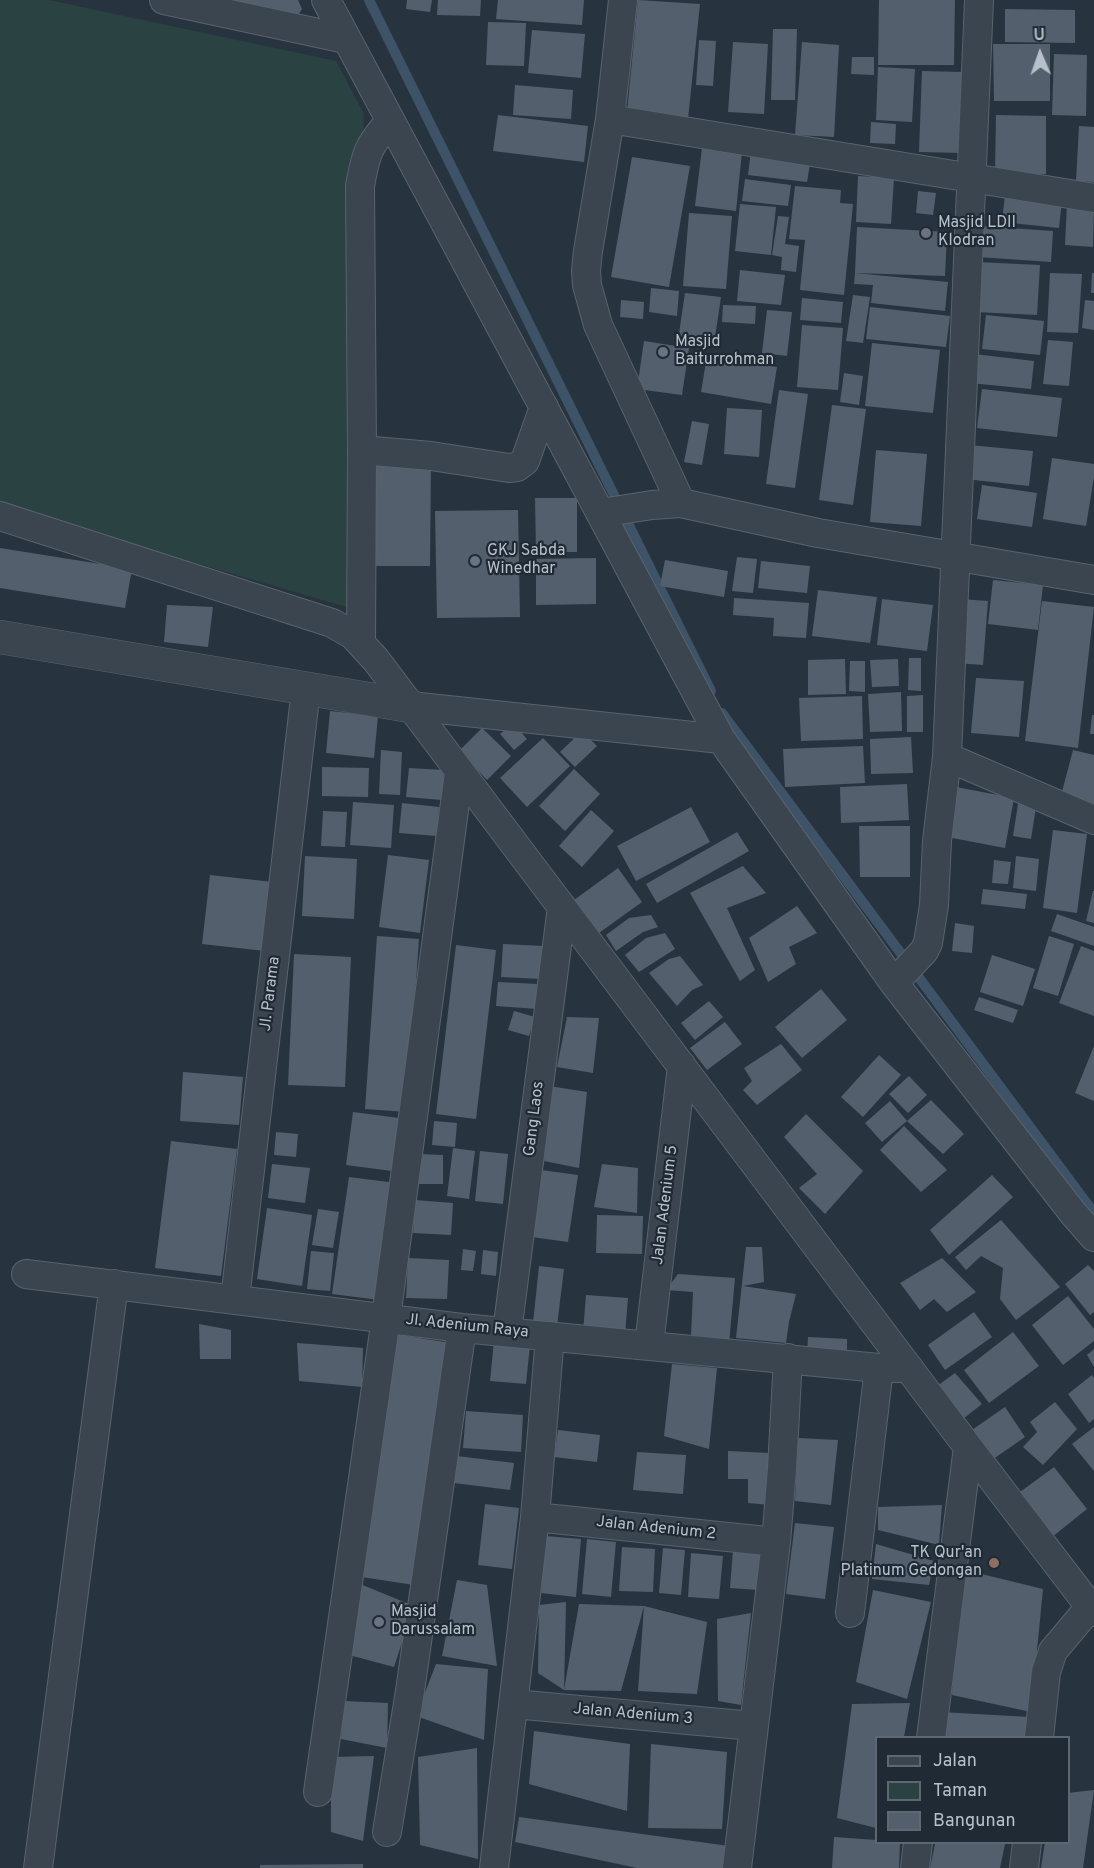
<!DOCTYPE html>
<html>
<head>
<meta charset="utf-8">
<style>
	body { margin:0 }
	#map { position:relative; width:1094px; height:1868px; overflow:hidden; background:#273440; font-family:Overpass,sans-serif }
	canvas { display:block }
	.legend { position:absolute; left:875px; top:1736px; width:195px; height:108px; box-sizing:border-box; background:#202a35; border:2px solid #5d6671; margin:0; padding:8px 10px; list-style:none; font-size:18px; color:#b8c0ca }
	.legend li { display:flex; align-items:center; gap:12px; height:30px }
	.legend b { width:30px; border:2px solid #5d6671 }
	.north { position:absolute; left:1010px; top:24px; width:60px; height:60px; -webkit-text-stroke:4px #202a35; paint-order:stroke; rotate:358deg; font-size:16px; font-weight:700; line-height:24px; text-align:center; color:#b8c0ca }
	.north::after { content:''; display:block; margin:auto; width:21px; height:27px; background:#b8c0ca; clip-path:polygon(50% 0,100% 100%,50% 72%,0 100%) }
</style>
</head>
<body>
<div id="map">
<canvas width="1094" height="1868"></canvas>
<ul class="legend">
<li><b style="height:8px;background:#3b4550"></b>Jalan</li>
<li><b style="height:16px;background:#2a4242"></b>Taman</li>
<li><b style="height:16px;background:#535f6d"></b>Bangunan</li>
</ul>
<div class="north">U</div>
</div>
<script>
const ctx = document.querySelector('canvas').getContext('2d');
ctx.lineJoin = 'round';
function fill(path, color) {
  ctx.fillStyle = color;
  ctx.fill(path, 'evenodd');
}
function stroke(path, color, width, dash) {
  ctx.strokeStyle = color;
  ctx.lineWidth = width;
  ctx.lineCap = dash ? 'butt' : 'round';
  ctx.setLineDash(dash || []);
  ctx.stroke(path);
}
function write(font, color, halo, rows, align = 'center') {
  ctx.font = font + ' Overpass,sans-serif';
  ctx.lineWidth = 4.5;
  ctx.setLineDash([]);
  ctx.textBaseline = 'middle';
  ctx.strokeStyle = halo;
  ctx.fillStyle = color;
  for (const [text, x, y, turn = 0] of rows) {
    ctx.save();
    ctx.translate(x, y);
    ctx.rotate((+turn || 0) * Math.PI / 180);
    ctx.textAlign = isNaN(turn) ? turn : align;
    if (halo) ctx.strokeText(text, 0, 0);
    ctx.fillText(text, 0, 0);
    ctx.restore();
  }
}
fill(new Path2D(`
	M0 0H49L336 61 364 114 353 609 0 506Z`), '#2a4242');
stroke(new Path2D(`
	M369 0 711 691
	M722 713 1094 1213`), '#3e5367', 10);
fill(new Path2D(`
	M220 0H298L302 9 292 25Z
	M407 0H432L430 12 406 9Z
	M438 0H481L480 16 437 15Z
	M498 0H584L582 25 496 19Z
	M638 0 700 4 688 119 627 112Z
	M879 0H955L954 65H878Z
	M1005 9 1075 10V43L1005 42Z
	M488 22 526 23 524 66 486 65Z
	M773 29H797L795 100H771Z
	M532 30 585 34 581 78 528 73Z
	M699 40 716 41 713 86 696 85Z
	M733 42 768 44 764 114 728 112Z
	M802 42 839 45 834 137 795 135Z
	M993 44H1050V101H994Z
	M1054 54 1087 55 1086 116 1052 115Z
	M852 57H874V75L851 74Z
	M878 67 915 69 912 122 876 120Z
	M922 71 963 72 961 153 919 152Z
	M515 85 573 90 571 119 513 115Z
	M498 115 588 126 584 162 493 151Z
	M996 115 1046 116V174H995Z
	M871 122 896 124 895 144 870 143Z
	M1079 126 1094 127V182L1076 181Z
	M702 148 742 152 736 211 695 206Z
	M751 151 811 158 807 182 748 175Z
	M632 157 690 166 669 287 611 277Z
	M858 176 894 178 891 224 856 222Z
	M745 179 791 185 788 206 742 201Z
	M795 186 841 190 840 203 853 204 844 295 800 290 805 240 789 239Z
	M918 191 936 193 933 215 916 213Z
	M1005 194 1062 200 1059 228 1002 222Z
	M740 204 776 207 771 255 735 251Z
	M1067 204 1094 206 1093 247 1065 245Z
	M689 213 732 216 726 289 683 286Z
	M778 216 789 217 785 244 799 246 796 272 781 270 782 257 772 255Z
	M980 226 1053 231 1051 262 978 257Z
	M857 227 947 232 945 276 855 273Z
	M977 262 1040 265 1037 315 975 312Z
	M740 270 785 275 781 305 737 301Z
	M855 273 948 282 945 311 871 303 873 285 854 284Z
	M1050 273 1082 274 1078 333 1047 332Z
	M1092 273H1094V293H1091Z
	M651 288 679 291 677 316 649 312Z
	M685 293 721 297 714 344 678 340Z
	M853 295 870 297 863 343 846 341Z
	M802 298 843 302 841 323 800 320Z
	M621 300 644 302 643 319 620 317Z
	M1085 300 1094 301V330L1082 328Z
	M723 305 756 306 755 324 722 322Z
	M870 307 950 316 946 347 866 339Z
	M767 310 792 312 787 356 762 353Z
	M986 315 1044 321 1040 355 982 349Z
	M802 325 843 328 838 390 797 387Z
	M1048 340 1073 342 1069 386 1043 384Z
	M644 341 689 348 682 395 637 389Z
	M872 343 940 350 933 413 865 406Z
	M974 354 1034 361 1031 389 970 383Z
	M707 356 777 367 771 404 701 392Z
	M844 373 863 376 859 405 840 402Z
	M982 389 1062 398 1057 437 977 428Z
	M779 390 808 394 795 488 766 484Z
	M832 405 866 409 853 505 819 500Z
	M727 408 762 410 759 457 724 454Z
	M692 421 709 424 702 465 684 462Z
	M969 445 1033 451 1029 486 965 479Z
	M876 450 927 454 921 526 870 522Z
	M1052 458 1094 464V477L1086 526 1043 519Z
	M371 462H431L430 566H371Z
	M982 485 1037 493 1032 527 977 519Z
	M535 498H577V552H536Z
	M518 510 520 617 437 618 435 511Z
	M0 548 132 569 125 608 0 588Z
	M737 557 757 559 753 593 732 591Z
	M596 558V604L536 605V559Z
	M665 560 728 571 724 597 660 586Z
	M761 561 810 566 807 593 758 588Z
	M993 580 1043 585 1038 630 988 624Z
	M818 590 877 597 870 643 812 636Z
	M734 598 809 603 806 638 773 636 774 618 733 615Z
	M882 599 933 605 927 651 877 645Z
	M960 599 988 601 983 665 956 663Z
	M1042 601 1094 607 1078 748 1025 741Z
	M167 605 213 607 208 647 164 642Z
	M909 658H921V691L908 690Z
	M845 659 846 694 808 695V660Z
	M898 659 899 686 872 687 870 660Z
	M850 661H865V692L849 691Z
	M976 678 1024 681 1019 737 971 733Z
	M901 692 902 731 870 732 868 694Z
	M923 695V732H907V696Z
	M862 696 863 739 801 741 799 698Z
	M330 711 378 716 374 758 326 753Z
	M1092 715H1094V734H1090Z
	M513 723 527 739 514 750 500 734Z
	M482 728 511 756 487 780 459 751Z
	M582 731 597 746 575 767 560 752Z
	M911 737 913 773 871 774 870 739Z
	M543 738 570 766 527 807 500 778Z
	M863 746 865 783 785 787 783 749Z
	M381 750 402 752 400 795 379 794Z
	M1073 750 1094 755V812L1059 803Z
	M322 767 369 768 368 797 322 796Z
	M409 768 444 770 442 800 406 797Z
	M574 769 600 794 565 831 539 806Z
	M907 784 909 820 841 823 840 787Z
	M956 787 1014 798 1005 848 947 837Z
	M1019 798 1037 801 1031 839 1013 836Z
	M353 802 394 805 391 848 350 845Z
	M402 803 439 807 437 836 399 833Z
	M691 807 710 842 636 881 617 846Z
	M591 810 614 831 582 867 559 846Z
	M323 811 347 812 345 847 321 846Z
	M859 826H910V877H860Z
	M1053 830 1087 834 1077 913 1043 908Z
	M737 832 749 851 657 903 646 884Z
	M388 855 429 860 420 933 379 927Z
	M305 856 357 859 354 919 302 916Z
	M1016 856 1039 859 1036 891 1013 888Z
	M994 860 1011 862 1008 884 992 883Z
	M743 866 766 893 727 908 755 970 740 981 690 893Z
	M618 868 642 902 599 933 574 900Z
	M210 875 273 882 265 951 202 944Z
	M983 889 1027 894 1025 909 981 904Z
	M1093 891H1094V923L1086 921Z
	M797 906 817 933 789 947 796 964 768 982 749 938Z
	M1057 914 1094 927V946L1051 931Z
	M651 915 658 927 643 932 616 951 606 935 629 918Z
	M955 923 974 926 972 953 952 951Z
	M665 933 675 949 639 972 625 955 646 938Z
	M377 936 419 939 407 1112 365 1109Z
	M1049 936 1074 944 1058 996 1033 988Z
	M503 944 543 946 541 979 501 977Z
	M456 945 496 950 476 1119 436 1114Z
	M1081 946 1094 951V1016L1059 1003Z
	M294 954 351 957 345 1087 288 1085Z
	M992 955 1035 969 1023 1006 980 992Z
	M680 956 703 985 692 990 677 1006 649 973 669 959Z
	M498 982 538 984 537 1009 496 1006Z
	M821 989 847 1020 802 1058 775 1027Z
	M979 997 1018 1010 1013 1023 974 1010Z
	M709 1001 723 1017 695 1040 681 1023Z
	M514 1011 535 1017 529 1036 508 1030Z
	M567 1017 599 1018 593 1073 557 1067Z
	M725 1022 742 1044 707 1070 690 1048Z
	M781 1044 802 1070 757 1105 743 1090 752 1081 744 1068Z
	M1094 1046V1101L1075 1093Z
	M879 1055 901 1075 863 1117 841 1097Z
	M183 1072 243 1077 239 1125 180 1121Z
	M909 1076 927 1095 908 1113 889 1094Z
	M549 1086 587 1092 579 1168 544 1161Z
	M931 1100 964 1134 943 1154 907 1121Z
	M890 1101 907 1121 882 1142 865 1123Z
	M353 1112 399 1118 392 1171 346 1165Z
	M806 1114 863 1171 825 1214 799 1188 817 1174 784 1137Z
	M434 1121 457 1123 455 1147 432 1145Z
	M904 1126 947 1170 921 1192 880 1150Z
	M276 1132 298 1134 296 1157 274 1155Z
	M171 1141 237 1149 221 1276 155 1268Z
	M453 1148 475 1151 469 1199 447 1196Z
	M480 1151 508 1154 503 1204 475 1201Z
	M419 1154 443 1155V1184H418Z
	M272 1164 310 1168 305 1203 268 1198Z
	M602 1164 638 1168 637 1213 594 1207Z
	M541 1170 578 1175 568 1242 532 1237Z
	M992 1175 1013 1197 949 1255 930 1230Z
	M349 1177 396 1183 380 1300 332 1294Z
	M415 1200 453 1203 451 1235 413 1233Z
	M267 1208 312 1215 302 1286 257 1279Z
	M318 1209 339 1212 333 1248 312 1245Z
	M597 1215 643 1216 642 1254 596 1253Z
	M1001 1220 1060 1287 1016 1320 1000 1299 1003 1268 981 1256 966 1270 955 1257Z
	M746 1247H762L764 1282 743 1286 796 1294 789 1322 786 1343 736 1338Z
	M463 1249 476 1251 473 1271 461 1270Z
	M483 1250 498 1252 496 1276 481 1274Z
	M311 1251 334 1253 330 1291 307 1289Z
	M408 1258 449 1260 447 1299 406 1298Z
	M942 1258 976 1292 947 1312 934 1299 920 1310 900 1283Z
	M1088 1265 1094 1271V1312L1090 1315 1065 1284Z
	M539 1266 564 1269 557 1326 533 1323Z
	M678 1274 735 1278 729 1344 691 1336 693 1292 666 1290Z
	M586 1295 628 1298 625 1335 583 1332Z
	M1068 1296 1094 1329V1341L1063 1365 1032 1325Z
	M974 1312 992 1337 945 1370 928 1345Z
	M199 1324 231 1330V1359H200Z
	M1013 1332 1039 1366 989 1403 964 1370Z
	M393 1334 451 1343 414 1585 355 1576Z
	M808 1337 847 1339V1355L807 1354Z
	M494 1341 530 1345 526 1384 490 1381Z
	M297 1343 363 1348 362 1387 299 1381Z
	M1094 1349V1367L1087 1355Z
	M672 1364 717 1368 709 1449 664 1436Z
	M955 1373 982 1404 959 1422 933 1389Z
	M1092 1375 1094 1378V1419L1089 1423 1068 1394Z
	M1055 1402 1077 1429 1043 1465 1023 1447 1037 1432 1030 1422Z
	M1005 1407 1025 1437 989 1462 969 1432Z
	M466 1411 523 1415 521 1452 463 1448Z
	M1094 1427V1471L1072 1444Z
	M558 1430 600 1435 597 1462 554 1457Z
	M798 1438 838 1440 831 1505 795 1501Z
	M728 1451 770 1453 771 1505 748 1503V1479H728Z
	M637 1452 686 1455 683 1494 633 1490Z
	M457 1456 514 1463 510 1490 454 1483Z
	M1054 1467 1087 1509 1047 1541 1016 1495Z
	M485 1504 519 1508 512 1569 478 1565Z
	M942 1505 939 1545 878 1530V1507Z
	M795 1523 834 1527 825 1599 786 1594Z
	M546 1536 581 1539 576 1597 541 1593Z
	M587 1539 616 1542 611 1597 582 1594Z
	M876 1544 934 1561 929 1585 872 1579Z
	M622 1547 655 1549 653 1592 619 1591Z
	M663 1548 685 1550 681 1595 659 1593Z
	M733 1550 760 1552 758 1590 730 1588Z
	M691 1553 723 1556 719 1599 688 1597Z
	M957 1568 1043 1589 1031 1712 952 1695Z
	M457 1580 487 1585 497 1666 442 1656Z
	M360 1584 414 1606 394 1667 349 1655Z
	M873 1590 931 1602 907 1699 856 1682Z
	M566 1602 564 1690 538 1673 539 1605Z
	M579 1604 644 1606 707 1622 697 1694 638 1691 644 1606 621 1691 564 1690Z
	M751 1613 741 1705 718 1701 717 1619Z
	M436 1664 488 1669 484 1740 416 1716Z
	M344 1701 388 1703 387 1748 341 1739Z
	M910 1703 904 1737H876V1828L837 1818 852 1704Z
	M940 1712 1030 1717 1026 1737H938Z
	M534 1731 630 1744 627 1811 529 1784Z
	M651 1744 727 1752 722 1829 648 1828Z
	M477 1748 478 1859 420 1845 418 1757Z
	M374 1756 363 1841 331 1832V1757Z
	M1094 1790 1083 1868H1041L1045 1842H1068V1793Z
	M519 1817 729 1846 727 1868H637L515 1842Z
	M834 1837 876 1840V1842H900L899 1868H832Z
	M935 1844H1005L1000 1868H930Z
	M363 1864V1868H260V1865Z`), '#535f6d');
const minor = new Path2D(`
	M164 0 346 39
	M326 0 721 739 894 983 1073 1213 1094 1237
	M623 0 610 119 588 251 586 271 587 285 598 325 681 503
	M610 119 1094 198
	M362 450 431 456 509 468 517 467 525 461 544 407
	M601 513 652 505 681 503 818 533 1094 580
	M0 516 332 623 353 635 376 660 968 1447 1094 1612
	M361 643 362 450 360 186C366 153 368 146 390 121
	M410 706 721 739
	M947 757 1094 820
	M894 983 924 951 928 943 934 905 937 841 947 757 979 0
	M26 1274 462 1328 879 1368H909
	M235 1299 306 689
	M507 1332 562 907
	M649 1345 682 1066
	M535 1517 776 1542
	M850 1613 879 1368
	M514 1704 753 1726
	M931 1738 968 1447
	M1039 1738 1046 1672 1053 1651 1090 1607
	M318 1792 386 1318 459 773
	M387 1832 410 1691 462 1328
	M38 1868 114 1284
	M494 1868 535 1517 550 1336
	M737 1868 776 1542 782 1469 788 1358
	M915 1868 918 1842
	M1024 1868 1027 1842`);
const tertiary = new Path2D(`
	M0 637 410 706`);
stroke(minor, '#59636d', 30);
stroke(tertiary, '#59636d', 34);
stroke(minor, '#3b4550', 28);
stroke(tertiary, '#3b4550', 33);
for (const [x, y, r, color] of [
	[926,233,6,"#6b7280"],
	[663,352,6,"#6b7280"],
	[475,561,6,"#6b7280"],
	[994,1563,6,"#8d6e63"],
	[379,1622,6,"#6b7280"]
]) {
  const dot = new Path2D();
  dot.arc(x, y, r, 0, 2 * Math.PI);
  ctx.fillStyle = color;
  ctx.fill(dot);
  stroke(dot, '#202a35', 2);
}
write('16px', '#b8c0ca', '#202a35', [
	["Masjid LDII",938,224],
	["Klodran",938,242],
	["Masjid",675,343],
	["Baiturrohman",675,361],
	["GKJ Sabda",487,552],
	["Winedhar",487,570],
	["TK Qur'an",982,1554,"right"],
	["Platinum Gedongan",982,1572,"right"],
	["Masjid",391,1613],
	["Darussalam",391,1631]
], 'left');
write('16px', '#b8c0ca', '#202a35', [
	["Jl. Parama",271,994,-83],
	["Gang Laos",535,1119,-83],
	["Jalan Adenium 5",666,1205,-83],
	["Jl. Adenium Raya",467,1327,6],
	["Jalan Adenium 2",656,1529,6],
	["Jalan Adenium 3",633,1715,5]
]);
</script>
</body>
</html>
